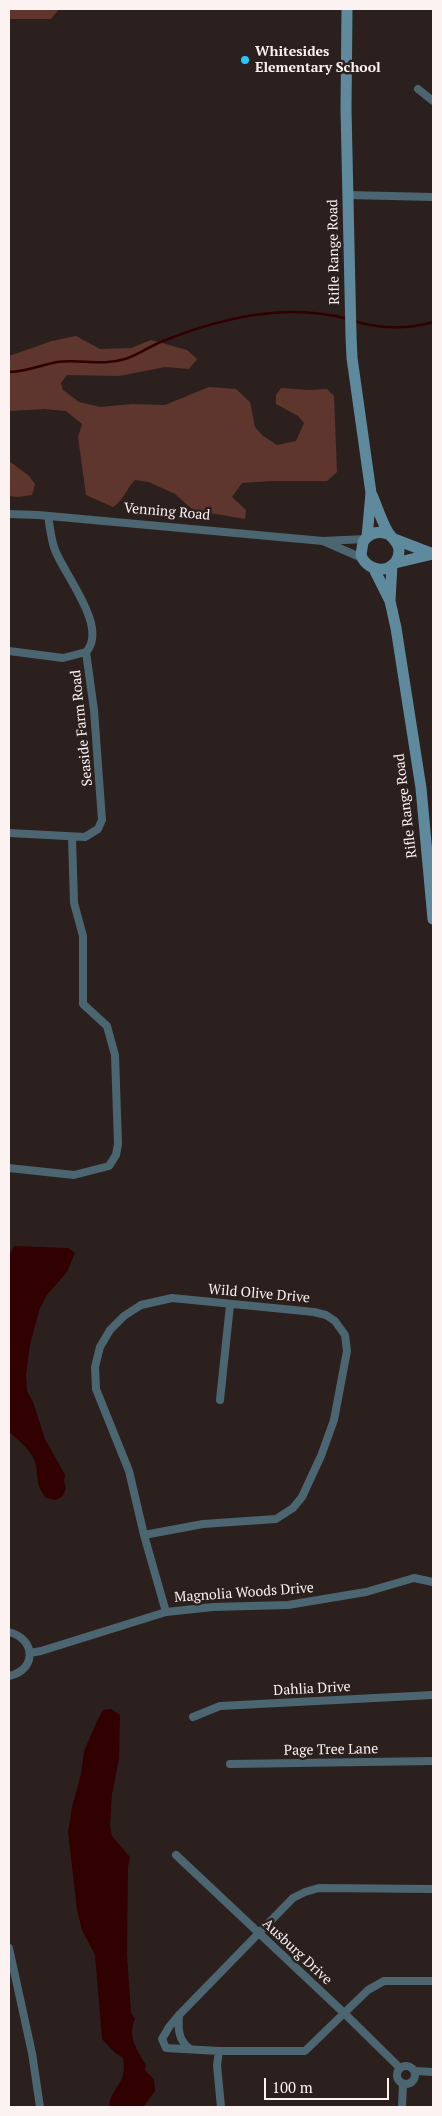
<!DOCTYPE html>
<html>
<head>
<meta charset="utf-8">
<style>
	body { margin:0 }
	#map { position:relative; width:442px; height:2116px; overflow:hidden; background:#2c201e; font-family:"PT Serif",serif }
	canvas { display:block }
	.frame { position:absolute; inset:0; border:10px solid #fbf2f1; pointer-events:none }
	.scale { position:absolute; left:264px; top:2078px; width:125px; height:22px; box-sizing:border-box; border:2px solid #fbf2f1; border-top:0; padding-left:6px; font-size:15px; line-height:18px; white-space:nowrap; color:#fbf2f1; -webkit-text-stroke:4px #2c201e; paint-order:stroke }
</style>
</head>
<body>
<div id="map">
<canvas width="442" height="2116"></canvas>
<div class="frame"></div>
<div class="scale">100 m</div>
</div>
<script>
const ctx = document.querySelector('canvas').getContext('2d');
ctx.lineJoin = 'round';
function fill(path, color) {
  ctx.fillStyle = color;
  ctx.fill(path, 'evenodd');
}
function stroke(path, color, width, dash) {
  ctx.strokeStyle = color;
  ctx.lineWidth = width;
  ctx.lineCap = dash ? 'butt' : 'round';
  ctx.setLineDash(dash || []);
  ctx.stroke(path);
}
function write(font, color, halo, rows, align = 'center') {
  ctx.font = font + ' "PT Serif",serif';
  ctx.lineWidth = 5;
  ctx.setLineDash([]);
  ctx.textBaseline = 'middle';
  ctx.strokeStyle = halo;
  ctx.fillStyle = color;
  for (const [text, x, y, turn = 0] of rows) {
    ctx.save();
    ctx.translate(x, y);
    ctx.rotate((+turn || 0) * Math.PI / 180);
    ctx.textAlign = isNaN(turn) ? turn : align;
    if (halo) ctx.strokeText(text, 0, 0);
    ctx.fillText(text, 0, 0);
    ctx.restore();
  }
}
fill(new Path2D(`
	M9 9H59L51 19H9Z
	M76 336 100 349 131 348 151 340 187 350 197 359 189 369 165 367 119 376 67 375 61 383 63 390 79 402 100 407 132 404 165 405 209 387 236 389 250 402 255 427 262 435 277 445 296 441 304 423 298 416 276 404V395L281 388 309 390 327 389 334 396 337 472 327 481H271L242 483 232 497 246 510 245 519 193 510 175 494 149 482 135 480C126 489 124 500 113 507L86 495 78 437 82 424 66 411 44 409 10 411 9 413V356L52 341Z
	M9 461 29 476 35 484 32 495 18 497 9 496Z`), '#5e362e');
fill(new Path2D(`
	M14 1246 68 1248 75 1253 67 1272 47 1295 40 1308 30 1344 26 1376 27 1391 33 1402 45 1439 65 1475 64 1481 66 1488 63 1496 56 1500 46 1498C36 1485 38 1480 36 1465 33 1451 18 1440 9 1432V1256Z
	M111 1709 120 1715 119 1759 112 1794 110 1826 112 1836 130 1857 128 1867 127 1954 131 2013 135 2019C127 2037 137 2050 146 2065L145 2070 154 2079 155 2091 143 2107H109C111 2086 128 2085 123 2058L114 2052 102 2039 95 1955 82 1930 77 1910 68 1832 72 1807 81 1774 84 1751 97 1721 103 1710Z`), '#310000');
stroke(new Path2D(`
	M354 321C381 329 406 330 433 322
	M9 372C26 372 41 365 57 362 79 359 103 366 125 359 138 355 150 346 163 341 221 318 286 302 348 319`), '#310000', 2.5);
stroke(new Path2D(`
	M418 89 433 101
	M347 195 433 197
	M9 514 38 515 323 541
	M362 558 323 541 365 539
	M9 651 63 658 86 652
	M9 833 85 837 98 829 102 820 94 710 86 652C109 628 64 574 55 550 51 540 50 527 48 516
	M9 1168 74 1175 109 1166 116 1155 118 1144 115 1055 107 1026 83 1004V936L74 903 72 838
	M220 1400 230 1305
	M144 1535 203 1524 276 1519 293 1508 302 1497 321 1456 334 1420 347 1351 345 1335 335 1321 326 1315 314 1312 172 1298 141 1305 124 1316 110 1330 100 1347 95 1367 96 1389 129 1471 144 1535 166 1612
	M9 1632C36 1639 37 1670 9 1676
	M30 1653 41 1651 166 1612 213 1607 288 1605 366 1592 414 1578 433 1582
	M193 1717 220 1706 433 1695
	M230 1764 433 1761
	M176 1855 344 2013 400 2068
	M9 1948 32 2053 40 2107
	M179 2015C178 2029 178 2040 190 2049
	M219 2051 166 2048 162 2039 169 2027 179 2015 293 1898 305 1892 319 1888 433 1889
	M397 2075a9 9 0 1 1 18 0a9 9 0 1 1-18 0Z
	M415 2071 433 2072
	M221 2107 217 2065 219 2051H305L368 1990 384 1981H433
	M402 2107 403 2084`), '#4b6571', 8);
stroke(new Path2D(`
	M347 9 346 109 351 336 352 358 371 493 367 537
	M372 495C377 506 383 526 390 535 394 540 399 543 399 551 398 574 368 575 361 555L363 542C370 532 379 530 390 535
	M394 539 433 554
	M395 563 433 554
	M374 569 390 601 396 628 421 788 433 919
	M390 600 392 565`), '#5f8a9d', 11);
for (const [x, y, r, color] of [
	[245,60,5,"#28c8ff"]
]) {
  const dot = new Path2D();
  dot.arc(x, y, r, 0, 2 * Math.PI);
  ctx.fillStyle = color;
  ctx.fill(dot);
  stroke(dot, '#2c201e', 2);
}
write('bold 14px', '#fbf2f1', '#2c201e', [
	["Whitesides",255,52],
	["Elementary School",255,68]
], 'left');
write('14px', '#fbf2f1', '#2c201e', [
	["Rifle Range Road",334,252,-91],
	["Venning Road",167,512,5],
	["Seaside Farm Road",82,728,-96],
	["Rifle Range Road",406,806,-97],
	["Wild Olive Drive",259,1294,5],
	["Magnolia Woods Drive",244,1593,-4],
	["Dahlia Drive",312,1689,-3],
	["Page Tree Lane",331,1750,-1],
	["Ausburg Drive",297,1952,43]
]);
</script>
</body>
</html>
